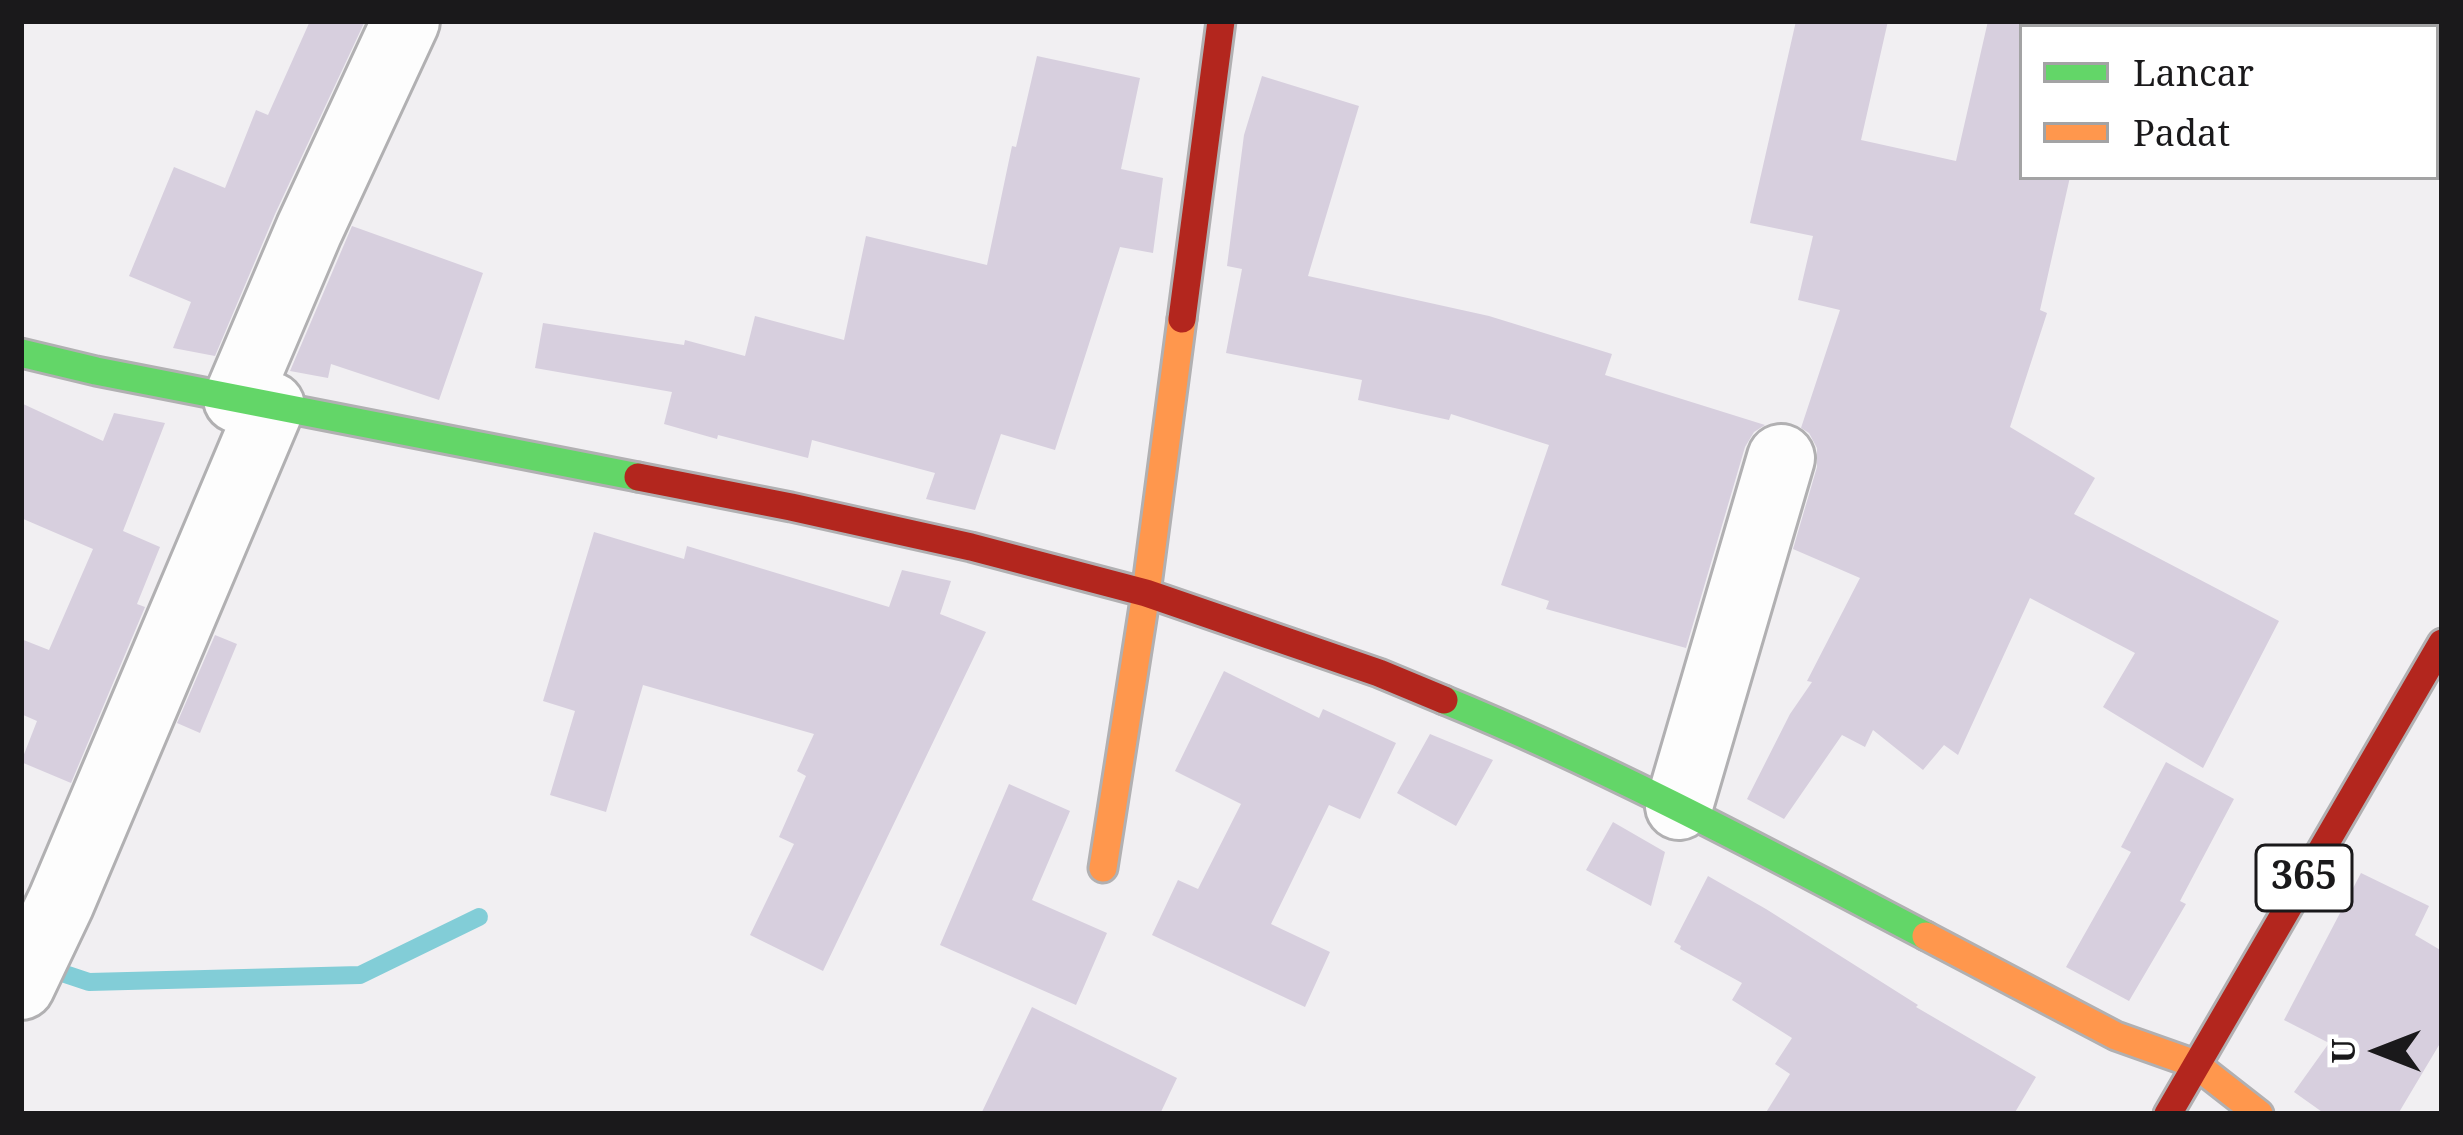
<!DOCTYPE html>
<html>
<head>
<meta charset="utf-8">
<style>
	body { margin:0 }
	#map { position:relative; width:2463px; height:1135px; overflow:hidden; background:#f1eff2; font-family:"Noto Serif",serif }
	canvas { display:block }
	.frame { position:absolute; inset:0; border:24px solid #1a191b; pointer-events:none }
	.legend { position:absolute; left:2019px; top:24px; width:420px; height:156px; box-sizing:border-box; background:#fff; border:3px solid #a3a3a4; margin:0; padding:15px 21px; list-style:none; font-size:36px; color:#1a191b }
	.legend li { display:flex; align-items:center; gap:24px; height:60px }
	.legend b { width:60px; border:3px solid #a3a3a4 }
	.north { position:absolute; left:2319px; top:991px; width:120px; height:120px; -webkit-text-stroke:9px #fff; paint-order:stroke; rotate:270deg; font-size:33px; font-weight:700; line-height:48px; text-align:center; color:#1a191b }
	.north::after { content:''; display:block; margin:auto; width:42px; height:54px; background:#1a191b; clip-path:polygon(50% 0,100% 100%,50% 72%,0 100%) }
</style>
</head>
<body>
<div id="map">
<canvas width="2463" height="1135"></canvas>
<div class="frame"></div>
<ul class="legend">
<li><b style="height:15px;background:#63d668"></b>Lancar</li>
<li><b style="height:15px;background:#ff974d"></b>Padat</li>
</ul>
<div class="north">U</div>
</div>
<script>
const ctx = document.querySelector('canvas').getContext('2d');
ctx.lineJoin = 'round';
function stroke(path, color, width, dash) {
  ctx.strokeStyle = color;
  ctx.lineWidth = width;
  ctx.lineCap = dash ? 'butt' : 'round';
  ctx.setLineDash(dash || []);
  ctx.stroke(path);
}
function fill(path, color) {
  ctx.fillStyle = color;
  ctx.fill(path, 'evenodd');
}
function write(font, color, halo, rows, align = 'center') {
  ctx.font = font + ' "Noto Serif",serif';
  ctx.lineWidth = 12;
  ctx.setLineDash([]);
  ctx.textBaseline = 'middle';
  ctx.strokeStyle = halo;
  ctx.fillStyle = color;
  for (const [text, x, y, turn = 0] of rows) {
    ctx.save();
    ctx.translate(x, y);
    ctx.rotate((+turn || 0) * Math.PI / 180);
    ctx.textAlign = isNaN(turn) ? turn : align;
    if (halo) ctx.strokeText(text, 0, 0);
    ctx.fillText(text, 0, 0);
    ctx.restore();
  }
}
stroke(new Path2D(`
	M44 967 89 982 360 975 479 917`), '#82cdd7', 18);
fill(new Path2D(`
	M310 21H365L275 214 215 356 173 348 191 302 129 276 174 167 225 188 256 110 268 115Z
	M1796 21H1888L1861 140 1956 161 1988 21H2022V177H2070L2040 310 2047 313 2010 427 2095 478 2074 514 2279 621 2203 768 2103 707 2135 653 2030 598 1958 755 1944 745 1923 770 1873 730 1865 747 1842 735 1784 819 1747 799 1790 714 1812 682 1807 681 1860 578 1793 549 1817 467V448L1809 433 1801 428 1840 310 1798 300 1813 236 1750 223Z
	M1037 56 1140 78 1121 169 1163 178 1153 253 1120 247 1055 450 1001 434 975 510 926 499 935 473 812 440 808 458 718 435 717 439 664 424 672 392 535 368 543 323 684 345 685 340 745 356 755 316 844 340 866 236 987 265 1012 146 1016 147Z
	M1262 76 1359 106 1308 276 1489 316 1612 354 1605 375 1765 425 1754 432 1745 447 1686 648 1546 609 1549 601 1501 585 1549 445 1451 414 1449 420 1358 400 1362 380 1226 353 1242 269 1227 266 1244 135Z
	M352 226 483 273 439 400 331 364 328 378 290 371Z
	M21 403 103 441 114 413 165 423 123 531 160 547 137 604 145 607 71 783 21 762 37 721 21 714V639L49 650 93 549 21 518Z
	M594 532 684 559 687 546 889 607 902 570 951 581 940 614 986 632 823 971 750 935 794 844 779 837 806 776 797 771 814 734 643 685 606 812 550 795 575 711 543 701Z
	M215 635 237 644 200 733 177 723Z
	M1224 671 1319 718 1323 709 1396 743 1360 819 1329 805 1271 924 1330 952 1305 1007 1152 935 1178 880 1198 889 1241 804 1175 771Z
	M1430 734 1493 760 1456 826 1397 793Z
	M2166 762 2234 799 2180 901 2186 904 2129 1001 2066 967 2131 852 2121 847Z
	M1009 784 1070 811 1032 900 1107 933 1076 1005 940 945Z
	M1613 822 1665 852 1651 906 1586 870Z
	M2361 873 2429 906 2415 935 2442 951V1040L2398 1114H2325L2294 1092 2329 1043 2284 1020Z
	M1708 876 1766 909 1918 1005 1916 1007 2036 1077 2014 1114H1765L1790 1074 1775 1064 1792 1038 1732 1000 1742 983 1680 949 1681 946 1674 942Z
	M1032 1007 1177 1078 1160 1114H981Z`), '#d7cfde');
const street = new Path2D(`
	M237 399 309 230 406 21
	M1679 806 1781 458
	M21 986 61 902 271 406`);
const fast = new Path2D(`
	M21 353 96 371 638 477
	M1444 700C1610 768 1768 853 1926 936`);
const slow = new Path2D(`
	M1103 868 1146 593 1182 319
	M1926 936 2116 1036 2195 1064 2259 1114`);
const jam = new Path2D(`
	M1182 319 1221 21
	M638 477 791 507 971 547 1146 593 1379 673 1444 700
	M2168 1114 2442 643`);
stroke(street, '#b1b0b2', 72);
stroke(fast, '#b1b0b2', 33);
stroke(slow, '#b1b0b2', 33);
stroke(jam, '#b1b0b2', 33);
stroke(street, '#fdfdfd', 66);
stroke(fast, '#63d668', 27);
stroke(slow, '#ff974d', 27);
stroke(jam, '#b3261e', 27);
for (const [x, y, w] of [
	[2304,878,96]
]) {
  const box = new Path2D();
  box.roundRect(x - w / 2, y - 33, w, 66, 9);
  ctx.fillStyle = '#fff';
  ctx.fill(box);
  stroke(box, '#1a191b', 3);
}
write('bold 39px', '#1a191b', null, [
	["365",2304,878]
]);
</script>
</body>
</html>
